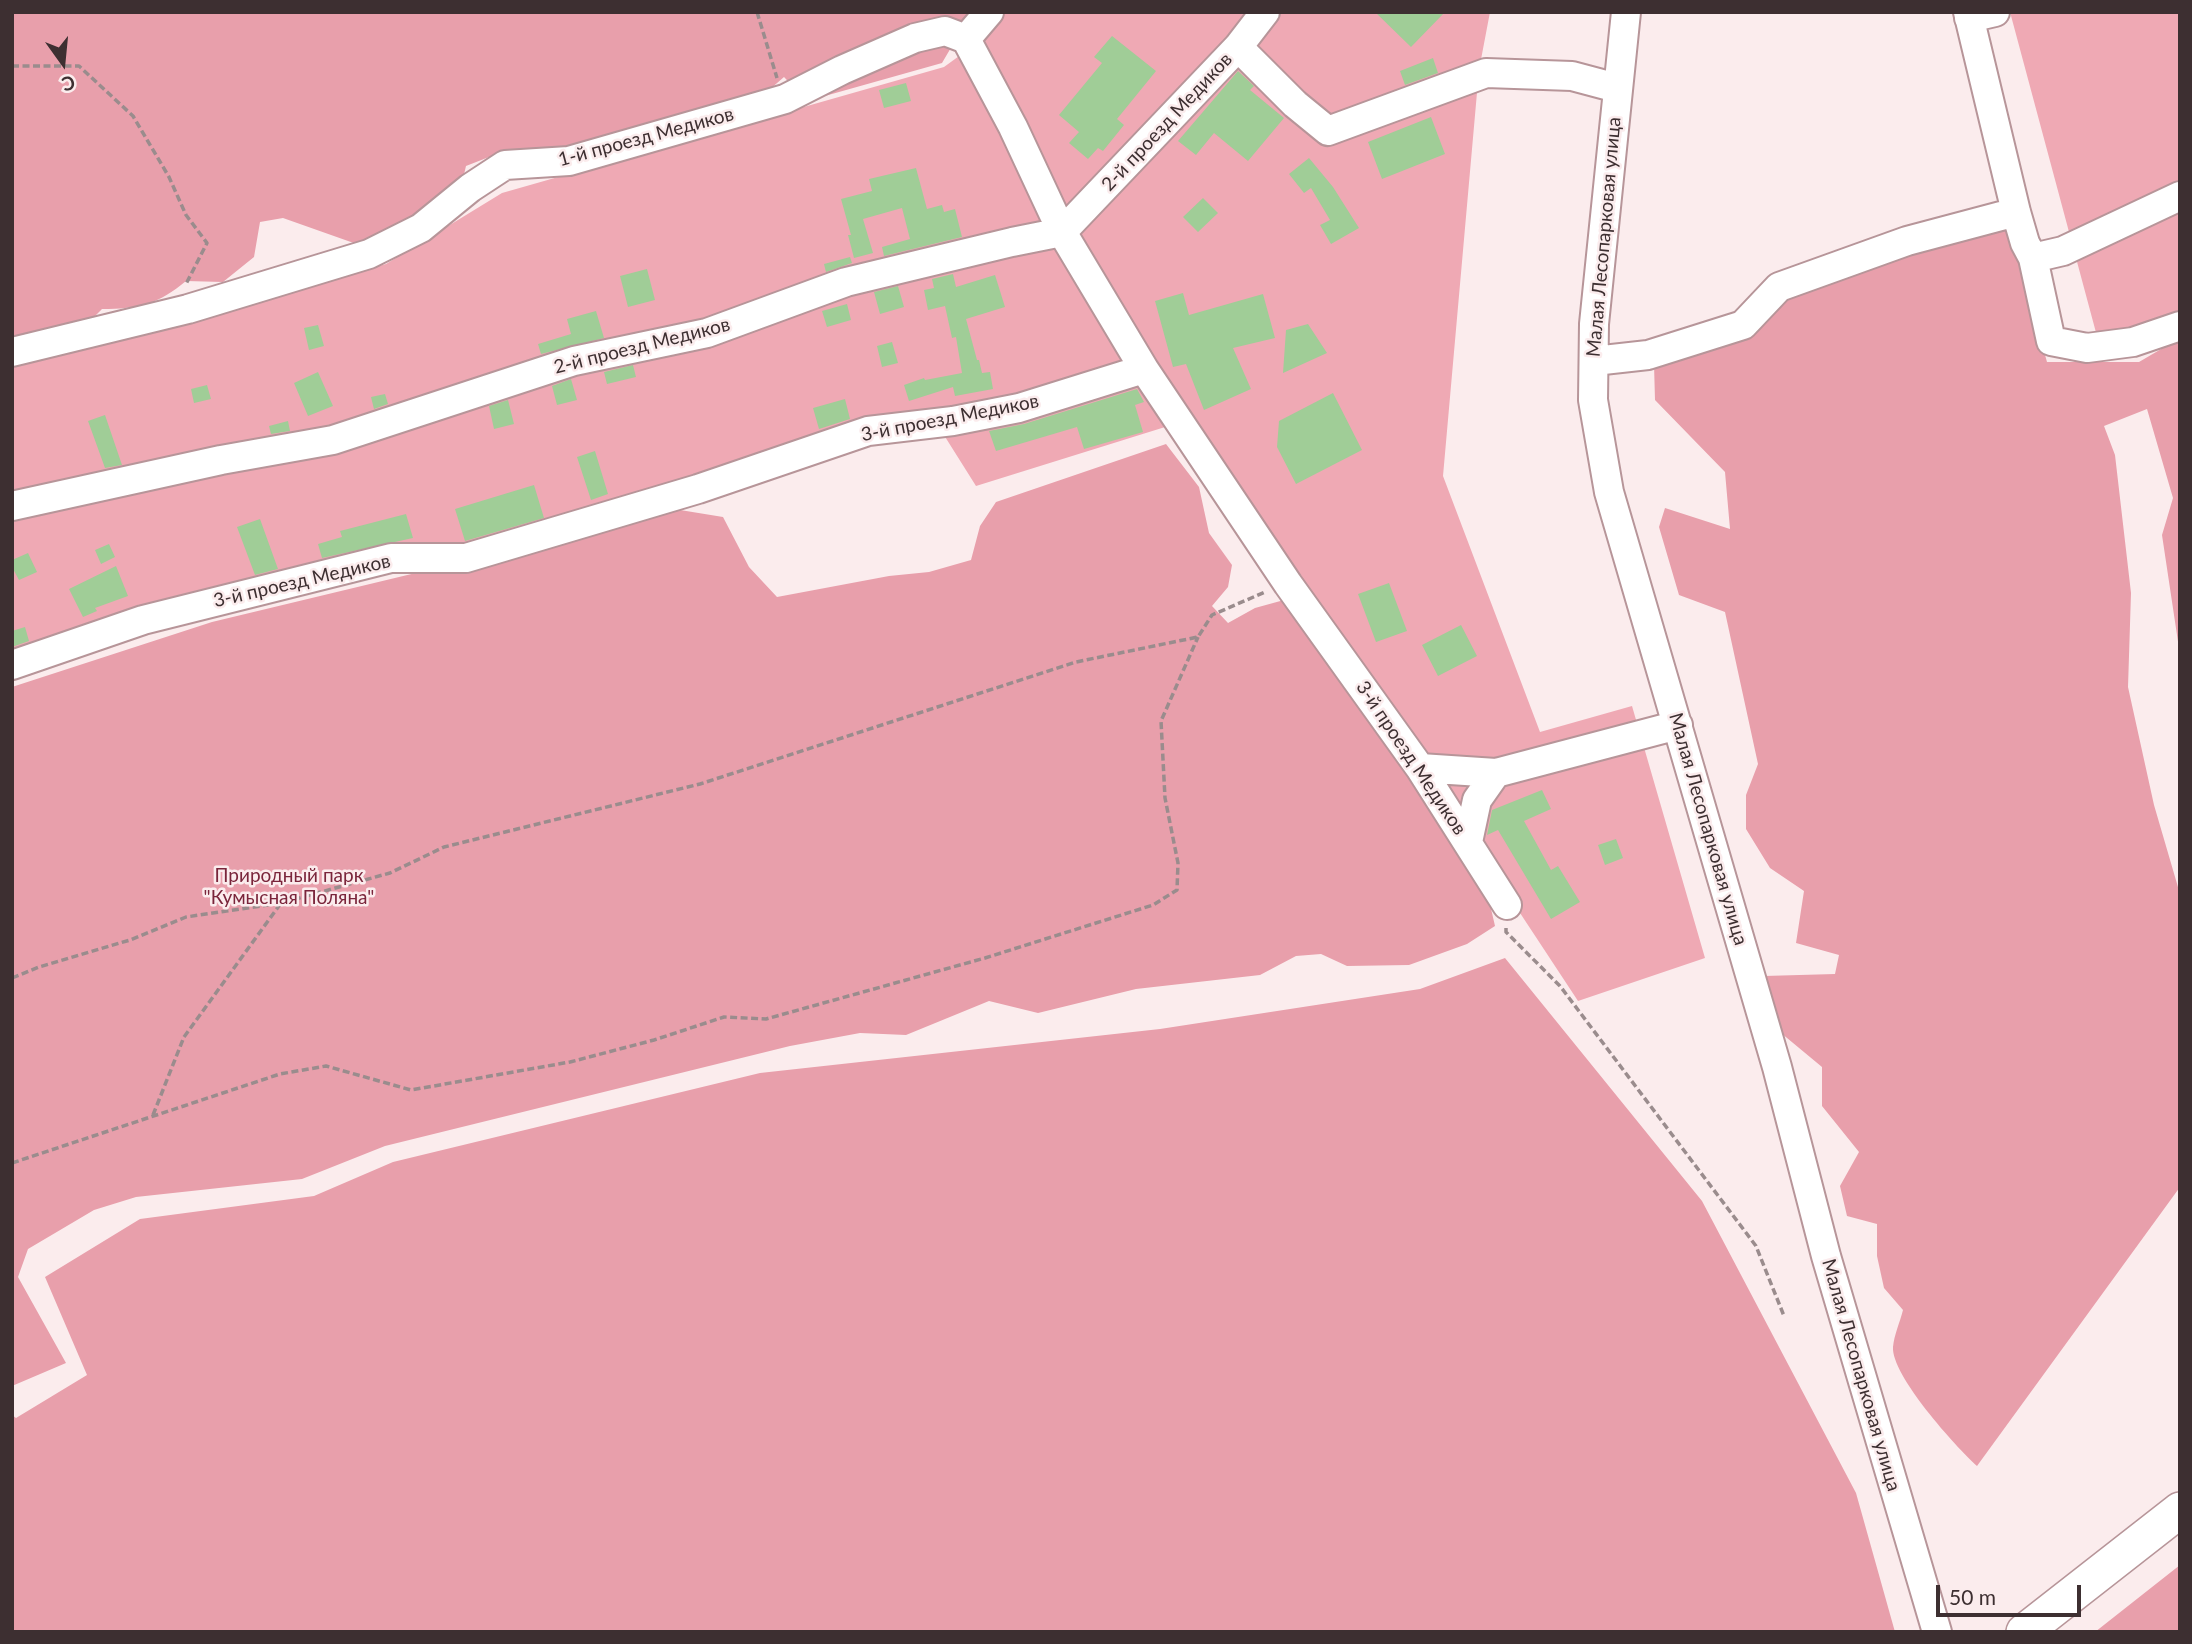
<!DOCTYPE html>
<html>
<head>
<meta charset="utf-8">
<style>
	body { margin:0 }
	#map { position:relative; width:2192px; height:1644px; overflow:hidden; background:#fbeced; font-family:Lato,sans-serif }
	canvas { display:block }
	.frame { position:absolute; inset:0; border:14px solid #3d2f31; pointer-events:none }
	.north { position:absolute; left:28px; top:28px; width:70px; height:70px; -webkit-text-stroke:5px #fbeced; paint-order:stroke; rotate:165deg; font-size:19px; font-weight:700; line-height:28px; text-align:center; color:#3d2f31 }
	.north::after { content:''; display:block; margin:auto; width:24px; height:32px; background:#3d2f31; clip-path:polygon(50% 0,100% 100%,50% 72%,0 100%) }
	.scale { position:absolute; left:1936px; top:1585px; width:145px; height:32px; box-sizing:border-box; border:4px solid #3d2f31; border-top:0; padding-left:9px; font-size:21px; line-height:24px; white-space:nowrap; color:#3d2f31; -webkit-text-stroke:5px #fbeced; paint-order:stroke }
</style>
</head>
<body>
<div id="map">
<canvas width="2192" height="1644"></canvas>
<div class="frame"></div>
<div class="north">С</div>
<div class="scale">50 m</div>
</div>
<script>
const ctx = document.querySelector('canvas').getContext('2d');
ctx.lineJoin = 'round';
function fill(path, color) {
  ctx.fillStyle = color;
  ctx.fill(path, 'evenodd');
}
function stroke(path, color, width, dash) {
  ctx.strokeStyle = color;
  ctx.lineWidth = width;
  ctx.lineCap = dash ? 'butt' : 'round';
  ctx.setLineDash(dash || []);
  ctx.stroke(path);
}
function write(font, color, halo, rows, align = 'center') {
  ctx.font = font + ' Lato,sans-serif';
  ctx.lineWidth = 5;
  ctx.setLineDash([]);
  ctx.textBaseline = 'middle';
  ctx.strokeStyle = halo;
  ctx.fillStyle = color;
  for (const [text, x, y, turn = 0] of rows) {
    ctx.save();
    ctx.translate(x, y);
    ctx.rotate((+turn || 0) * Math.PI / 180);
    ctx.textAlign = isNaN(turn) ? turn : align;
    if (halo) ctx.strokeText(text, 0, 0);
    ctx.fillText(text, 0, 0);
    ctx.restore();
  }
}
fill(new Path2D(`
	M1003 12H1490L1479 70 1443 476 1540 732 1632 706 1705 958 1578 1001 1194 418 976 486 937 424 863 421 523 531 166 620 12 674V357L386 264 502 193 944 67 977 43Z
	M2010 12H2180V312L2098 340Z`), '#efa9b4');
fill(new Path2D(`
	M12 12H975L966 22 942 63 807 101 784 77 754 103 516 160 489 157 466 166 461 187 365 247 283 218 260 222 254 257 223 282 186 281C159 304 138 309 102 309L89 322 57 337 36 331 27 347 12 350Z
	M2008 221 2047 362H2139L2180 338V655L2162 535 2173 498 2147 409 2104 426 2115 455 2131 593 2128 687 2154 805 2180 894V1187L1977 1466C1956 1447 1891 1375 1893 1347 1894 1335 1900 1322 1903 1310L1884 1288 1877 1256V1224L1847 1216 1840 1186 1859 1152 1822 1106V1067L1781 1033 1764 976 1835 974 1839 955 1796 943 1804 891 1770 868 1746 829V795L1758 764 1725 612 1679 595 1659 527 1665 508 1730 529 1725 472 1655 400 1654 364 1683 352 1753 335 1783 293Z
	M1166 444 1199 487 1209 533 1232 565 1228 587 1212 606 1228 623 1255 608 1284 600 1486 887 1495 926 1467 944 1409 965 1347 966 1321 954 1296 956 1260 975 1136 989 1038 1013 989 1001 906 1035 860 1033 790 1046 385 1146 302 1179 136 1197 94 1210 28 1249 18 1277 66 1363 12 1386V687L212 622 424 571 447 574 674 509 723 517 749 567 777 597 889 576 929 572 971 560 980 526 996 502Z
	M1505 958 1702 1201 1856 1493 1895 1632H12V1415L16 1418 87 1375 45 1277 140 1219 314 1196 393 1162 760 1073 1160 1029 1420 989Z
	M2180 1565V1632H2095Z`), '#e89fab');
fill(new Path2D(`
	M1375 12H1445L1411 47Z
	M1112 36 1156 71 1117 119 1124 125 1103 151 1098 148 1088 159 1069 143 1079 132 1059 115 1102 63 1094 57Z
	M1433 58 1438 73 1405 85 1400 71Z
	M1238 71 1254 86 1250 90 1284 118 1248 161 1214 133 1196 155 1178 141Z
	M906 83 911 101 884 108 879 90Z
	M1431 117 1445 154 1382 179 1368 142Z
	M1309 158 1333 187 1359 228 1331 244 1320 225 1330 220 1311 188 1304 193 1289 174Z
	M916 168 927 209 942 205 944 212 955 209 962 237 884 256 882 247 910 239 902 208 863 219 873 253 854 258 848 235H851L841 199 872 191 869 179Z
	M1203 198 1218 213 1198 232 1183 217Z
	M850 257 852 263 826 272 824 264Z
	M647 269 655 300 628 307 620 276Z
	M953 274 956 287 995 275 1005 307 966 319 977 360H979L982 373 990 372 993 389 955 396 953 387 909 401 904 385 924 378 925 380 962 373 956 337 952 338 945 306 928 310 924 290 934 288 932 279Z
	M898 286 904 307 880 314 874 292Z
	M1183 293 1189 315 1263 294 1275 338 1233 348 1251 389 1204 410 1186 364 1173 367 1155 301Z
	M847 304 851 320 827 327 822 311Z
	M596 311 604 338 541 354 538 344 571 334 567 319Z
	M1308 324 1327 353 1283 373 1286 330Z
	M318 325 324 346 309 350 304 328Z
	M892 342 898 363 882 367 877 346Z
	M633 365 636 377 607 384 604 372Z
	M318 372 333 406 308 416 294 383Z
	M571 379 577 400 557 405 552 386Z
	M207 385 211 399 194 403 191 389Z
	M1137 389 1144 402 1135 405 1143 432 1084 449 1077 427 996 451 989 431 1024 424Z
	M1333 393 1362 450 1296 484 1277 447 1279 421Z
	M385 394 388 404 374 409 371 397Z
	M845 399 850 419 819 429 813 408Z
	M508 400 514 424 494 429 489 406Z
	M105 415 122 465 105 468 88 421Z
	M288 421 290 431 271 434 269 426Z
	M595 451 608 494 591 500 577 457Z
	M534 485 544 518 465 541 455 509Z
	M406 514 413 538 322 558 318 544 342 537 340 531Z
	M260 519 278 569 255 575 237 527Z
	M109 544 115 557 101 564 95 550Z
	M28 553 37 572 19 580 12 567V560Z
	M116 566 128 596 95 608 97 611 83 617 69 589Z
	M1389 583 1407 631 1376 642 1358 594Z
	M1461 625 1477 656 1438 676 1422 645Z
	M25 627 29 641 12 647V631Z
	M1542 790 1551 809 1524 821 1551 870 1558 866 1580 902 1551 919 1498 830 1487 835 1492 810Z
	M1616 839 1623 858 1605 865 1598 845Z`), '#a0cd97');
const minor = new Path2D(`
	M1626 12 1594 324 1593 400 1609 492 1777 1067 1826 1256 1937 1632
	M1968 12 2016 212 2025 243 2033 258 2051 341 2087 348 2133 342 2180 326
	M1969 18 1995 12
	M966 39 1013 127 1062 232 1144 369 1288 584 1420 768 1507 905
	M966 39 989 12
	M1238 47 1295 104 1328 131 1486 73 1572 76 1617 88
	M2033 258 2063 251 2180 196
	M12 352 188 309 369 254 421 228 470 188 505 165 569 161 785 99 842 70 915 38 945 31 966 39
	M1594 361 1648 355 1743 325 1779 287 1907 241 2016 212
	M12 506 221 460 333 440 574 361 707 333 846 282 1012 242 1062 232 1238 47 1265 12
	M12 665 143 620 391 558H466L698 489 868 431 953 421 1019 408 1144 369
	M1420 768 1496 773 1477 800 1468 842
	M1496 773 1678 725`);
const major = new Path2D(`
	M2024 1632 2180 1510`);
stroke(minor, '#b79599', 32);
stroke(major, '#b79599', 38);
stroke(new Path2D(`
	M757 12 777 78
	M12 66H79L133 116 169 177 186 215 207 243 186 284
	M1506 928V932L1560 986 1756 1246 1784 1316
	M12 978 39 967 130 940 186 917 281 903 390 873 444 847 700 784 1076 662 1198 637 1212 615 1265 592
	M153 1115 184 1037 281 903
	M12 1163 280 1074 326 1066 411 1090 570 1062 654 1040 724 1017 766 1019 985 958 1153 905 1177 890 1178 863 1165 798 1161 721 1198 637`), '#9a8c8d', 3.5, [7, 3.5]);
stroke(minor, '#fff', 28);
stroke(major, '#fff', 35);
write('19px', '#3d2f31', '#fbeced', [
	["2-й проезд Медиков",1167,122,-47],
	["1-й проезд Медиков",646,137,-15],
	["Малая Лесопарковая улица",1604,237,-85],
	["2-й проезд Медиков",642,346,-14],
	["3-й проезд Медиков",950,418,-11],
	["3-й проезд Медиков",302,581,-13],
	["3-й проезд Медиков",1411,758,56],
	["Малая Лесопарковая улица",1708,829,74],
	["Малая Лесопарковая улица",1861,1375,74]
]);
write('19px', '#7a253b', '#fbeced', [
	["Природный парк",289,876],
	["\"Кумысная Поляна\"",289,898]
]);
</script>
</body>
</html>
